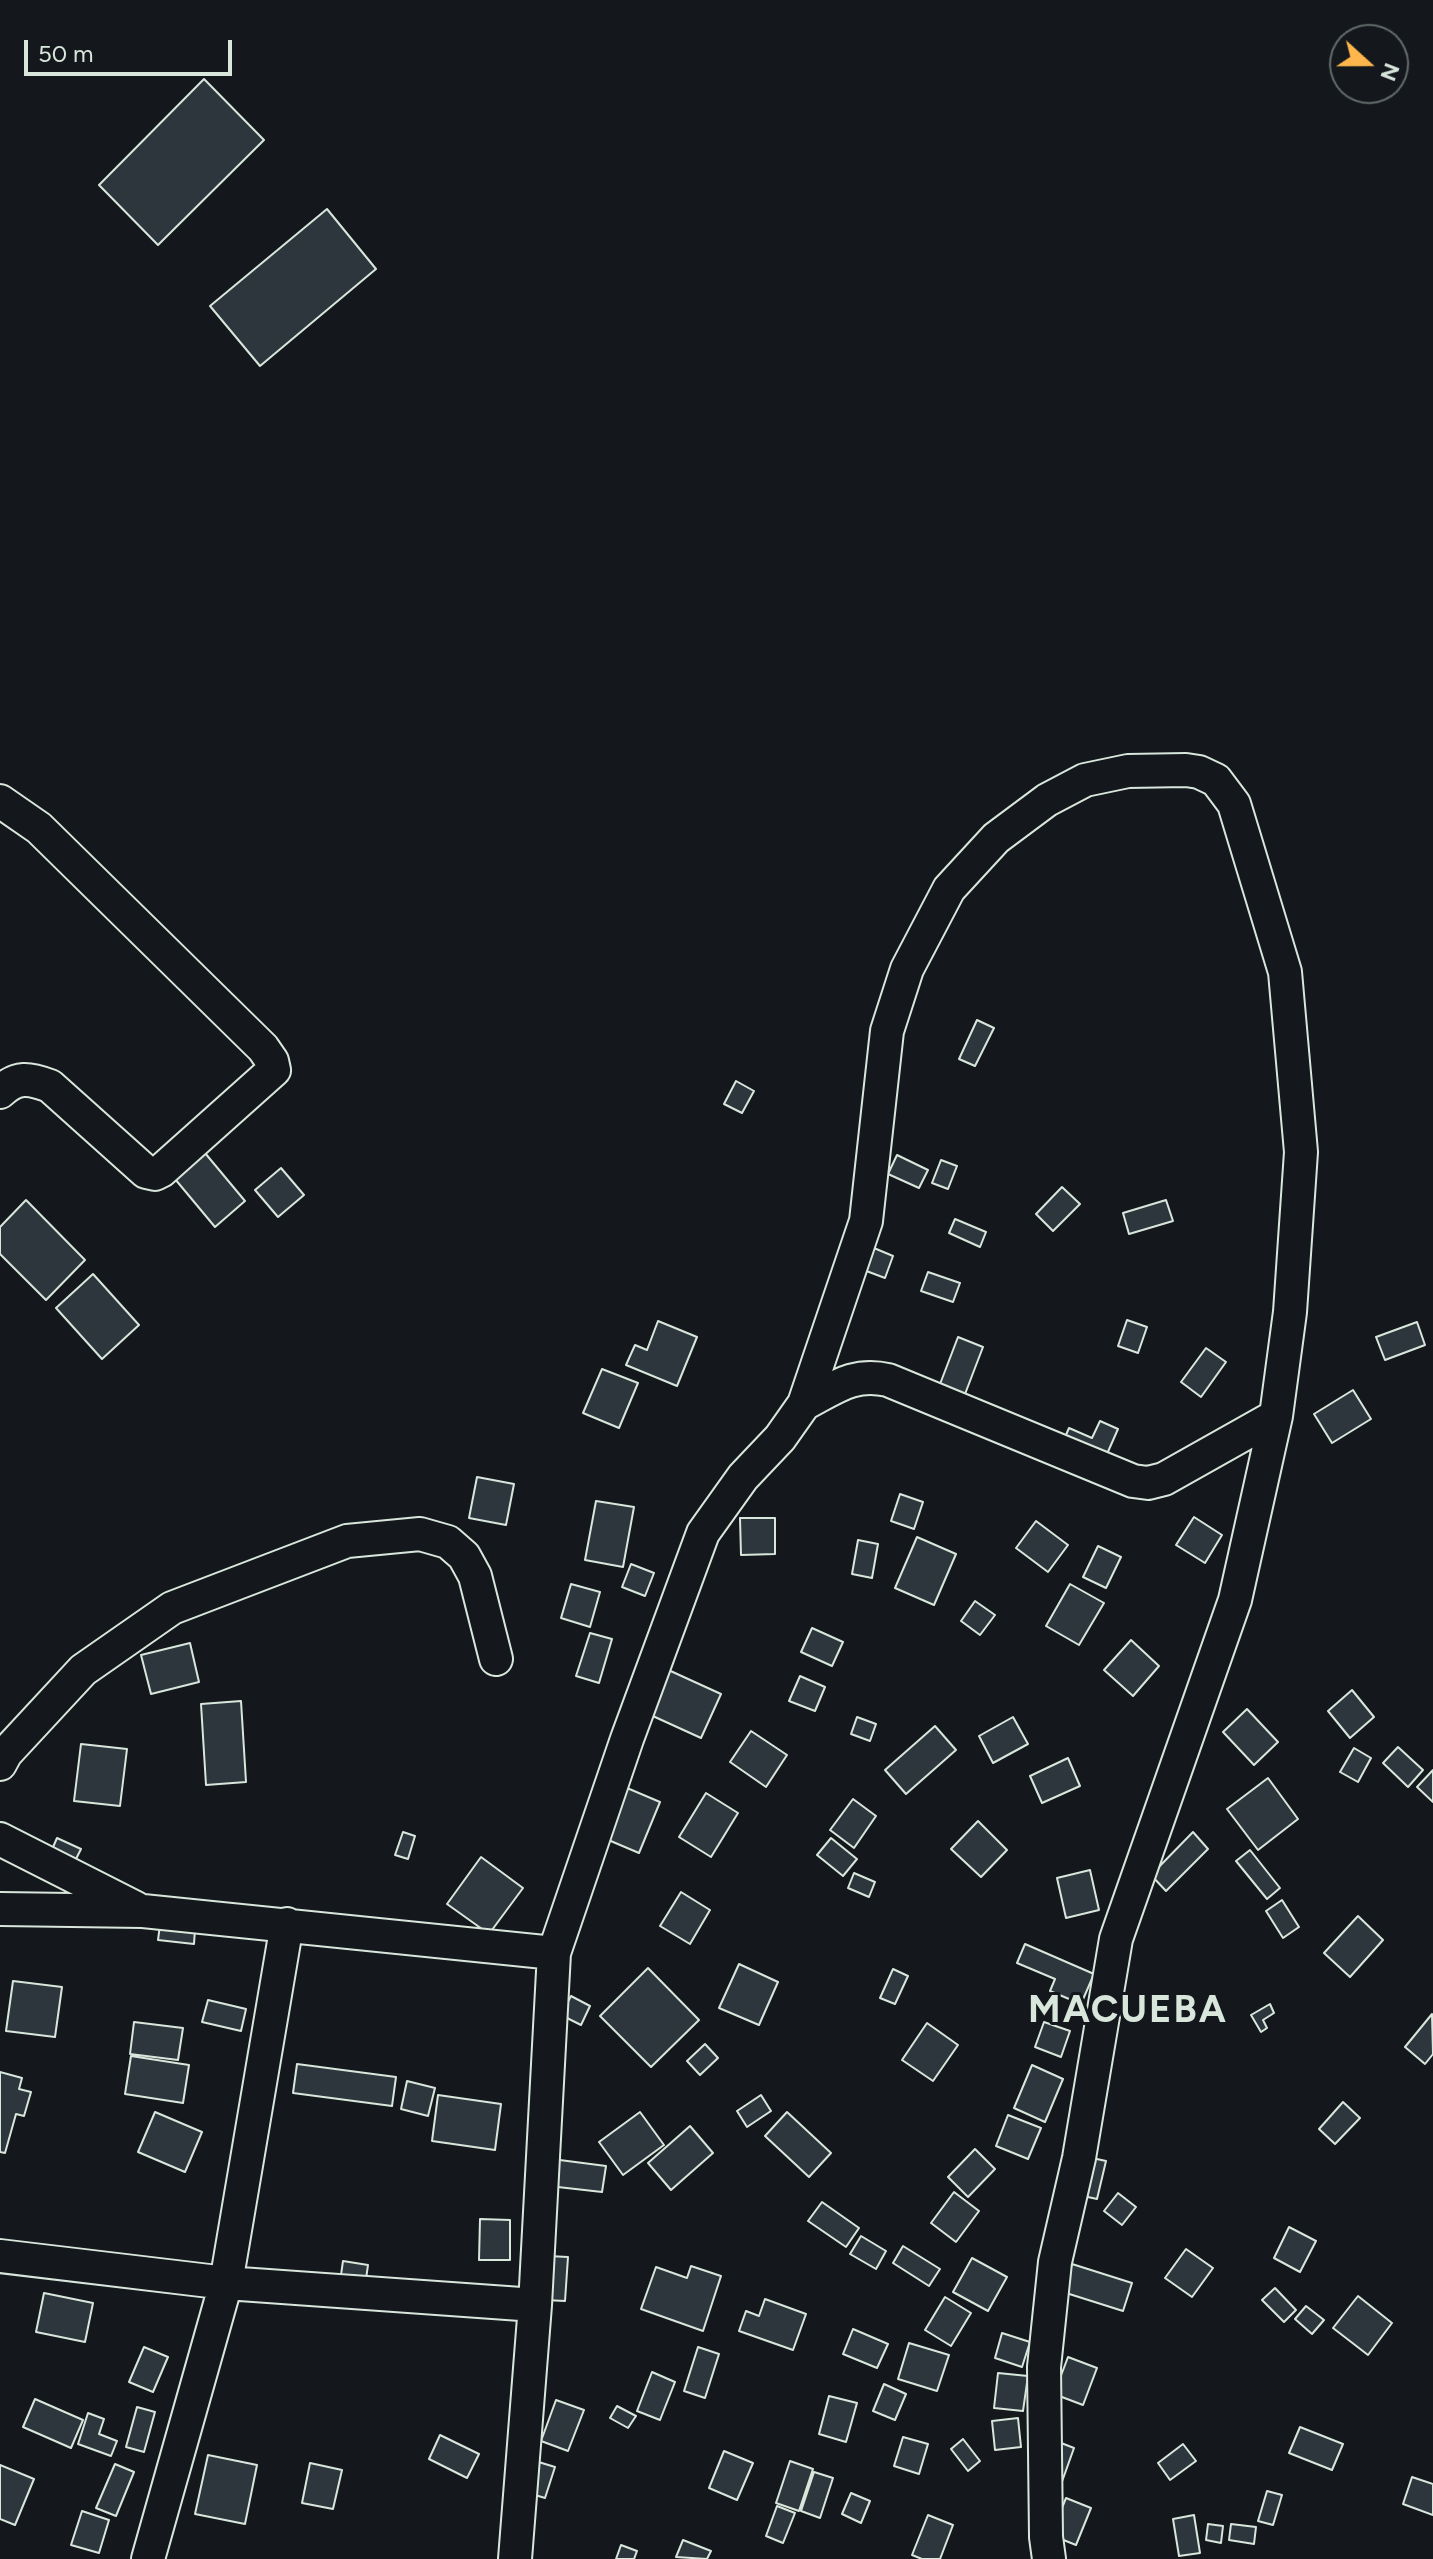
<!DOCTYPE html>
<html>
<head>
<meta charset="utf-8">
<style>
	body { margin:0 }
	#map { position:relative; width:1433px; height:2559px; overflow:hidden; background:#14181c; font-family:Figtree,sans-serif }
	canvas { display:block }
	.north { position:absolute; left:1329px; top:24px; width:80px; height:80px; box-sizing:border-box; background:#14181c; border:2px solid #626a69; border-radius:50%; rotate:111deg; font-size:22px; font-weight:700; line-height:32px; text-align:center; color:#d8e6dc }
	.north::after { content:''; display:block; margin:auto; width:28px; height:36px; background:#ffb74d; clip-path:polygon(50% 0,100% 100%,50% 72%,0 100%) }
	.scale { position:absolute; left:24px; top:40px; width:208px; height:36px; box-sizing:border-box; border:4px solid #d8e6dc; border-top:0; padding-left:10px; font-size:24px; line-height:28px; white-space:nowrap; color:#d8e6dc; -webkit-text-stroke:6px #14181c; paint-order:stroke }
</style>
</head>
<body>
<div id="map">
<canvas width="1433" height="2559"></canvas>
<div class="north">N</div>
<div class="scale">50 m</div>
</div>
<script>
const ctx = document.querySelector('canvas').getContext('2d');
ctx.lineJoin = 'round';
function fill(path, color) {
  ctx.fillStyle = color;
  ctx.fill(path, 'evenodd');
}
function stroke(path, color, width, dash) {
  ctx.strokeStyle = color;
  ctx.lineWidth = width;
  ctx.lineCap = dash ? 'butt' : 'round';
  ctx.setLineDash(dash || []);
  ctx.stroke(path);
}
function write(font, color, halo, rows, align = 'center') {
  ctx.font = font + ' Figtree,sans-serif';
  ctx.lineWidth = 6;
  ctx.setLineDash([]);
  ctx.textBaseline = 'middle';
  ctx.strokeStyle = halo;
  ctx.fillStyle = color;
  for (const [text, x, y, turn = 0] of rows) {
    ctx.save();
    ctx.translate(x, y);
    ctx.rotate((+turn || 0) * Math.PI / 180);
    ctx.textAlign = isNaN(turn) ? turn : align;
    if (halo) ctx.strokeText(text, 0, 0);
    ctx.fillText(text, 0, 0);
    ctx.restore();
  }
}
const building = new Path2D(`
	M204 79 264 140 158 245 99 185Z
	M327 209 376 269 260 366 210 306Z
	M977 1020 994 1028 975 1066 959 1059Z
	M736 1081 754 1091 742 1113 724 1104Z
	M205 1153 245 1201 215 1227 175 1179Z
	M897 1155 928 1170 919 1188 888 1174Z
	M941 1160 957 1166 948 1189 932 1183Z
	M281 1168 304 1195 278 1217 255 1190Z
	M1062 1187 1080 1204 1053 1231 1036 1214Z
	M26 1200 85 1260 46 1300 0 1254V1227Z
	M1166 1200 1173 1221 1129 1234 1123 1213Z
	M955 1219 986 1232 980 1247 949 1233Z
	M862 1243 893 1256 885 1278 853 1266Z
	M928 1272 960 1283 953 1302 921 1291Z
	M93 1274 139 1325 102 1359 56 1308Z
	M1127 1320 1147 1327 1138 1353 1118 1346Z
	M658 1321 697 1337 677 1386 626 1365 635 1345 647 1350Z
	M1417 1322 1425 1345 1385 1360 1376 1337Z
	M958 1337 983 1347 957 1415 932 1405Z
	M1206 1348 1226 1362 1201 1397 1181 1382Z
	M602 1369 638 1383 619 1428 583 1413Z
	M1353 1390 1371 1419 1332 1443 1314 1414Z
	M1100 1421 1118 1429 1103 1463 1062 1444 1069 1428 1092 1438Z
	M477 1477 514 1484 506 1525 469 1518Z
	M900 1494 923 1502 914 1529 891 1521Z
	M596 1501 634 1507 623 1567 585 1560Z
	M1194 1517 1222 1535 1205 1563 1176 1545Z
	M740 1518H775V1554L741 1555Z
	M1036 1521 1068 1545 1048 1572 1016 1548Z
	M917 1537 956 1554 934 1605 895 1588Z
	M858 1540 878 1544 872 1578 852 1574Z
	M1098 1546 1121 1557 1106 1588 1083 1577Z
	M631 1564 654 1573 645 1596 622 1587Z
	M571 1584 600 1592 590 1627 561 1618Z
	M1070 1584 1104 1603 1079 1645 1046 1626Z
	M975 1601 995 1615 980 1635 961 1621Z
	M812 1628 843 1642 832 1666 801 1652Z
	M590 1633 612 1639 599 1683 576 1676Z
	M1131 1640 1159 1666 1133 1696 1104 1670Z
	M190 1643 199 1682 151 1694 141 1655Z
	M664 1668 721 1694 701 1738 644 1712Z
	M800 1676 825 1687 815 1711 789 1701Z
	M1352 1690 1374 1717 1350 1738 1328 1711Z
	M241 1701 246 1782 206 1785 201 1704Z
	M1247 1709 1278 1742 1254 1765 1223 1732Z
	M857 1717 876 1724 870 1741 851 1734Z
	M1013 1717 1028 1744 993 1763 979 1736Z
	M935 1726 956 1750 906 1794 885 1770Z
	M751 1731 787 1755 766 1787 730 1762Z
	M81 1744 127 1749 120 1806 74 1801Z
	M1398 1747 1423 1770 1408 1787 1383 1763Z
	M1354 1748 1371 1758 1358 1782 1340 1772Z
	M1068 1758 1080 1786 1042 1803 1030 1776Z
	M1433 1770V1802L1417 1787Z
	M1268 1778 1298 1819 1258 1850 1227 1809Z
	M627 1788 660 1802 639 1853 606 1839Z
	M706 1793 738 1813 711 1857 679 1837Z
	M853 1799 876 1816 854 1848 830 1830Z
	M978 1821 1007 1850 981 1877 951 1849Z
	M403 1832 415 1836 408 1859 395 1855Z
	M1193 1832 1208 1849 1166 1891 1151 1875Z
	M57 1838 81 1849 73 1865 50 1854Z
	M831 1838 857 1859 843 1876 817 1855Z
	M1250 1850 1280 1888 1267 1899 1236 1861Z
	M481 1857 523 1888 489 1934 447 1904Z
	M1090 1870 1099 1910 1066 1918 1057 1878Z
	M854 1873 875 1882 869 1897 848 1888Z
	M681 1892 710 1910 690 1944 660 1926Z
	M1282 1900 1299 1927 1283 1938 1266 1911Z
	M1358 1916 1383 1940 1350 1977 1324 1953Z
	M160 1925 195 1929 194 1944 158 1940Z
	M1025 1944 1094 1974 1081 2004 1050 1991 1055 1979 1017 1963Z
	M739 1964 778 1982 759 2025 719 2008Z
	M648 1968 699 2020 651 2067 600 2016Z
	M893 1969 908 1976 895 2004 880 1998Z
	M13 1981 62 1987 55 2037 6 2031Z
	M571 1996 590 2006 581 2025 561 2015Z
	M208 2000 246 2009 241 2031 202 2022Z
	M1270 2004 1274 2013 1263 2020 1267 2028 1261 2032 1251 2015Z
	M1432 2014 1433 2054 1425 2064 1405 2047Z
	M134 2022 183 2028 178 2060 130 2054Z
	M1044 2022 1070 2031 1061 2057 1035 2047Z
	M927 2023 958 2045 933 2081 902 2060Z
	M705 2044 718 2058 700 2075 687 2061Z
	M131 2056 189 2065 183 2103 125 2094Z
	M297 2064 396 2077 392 2106 293 2093Z
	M1032 2065 1063 2079 1045 2122 1014 2108Z
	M0 2072 22 2078 19 2089 31 2092 24 2116 16 2114 5 2153 0 2152Z
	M407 2081 435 2088 428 2116 401 2109Z
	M438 2095 501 2104 495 2150 432 2141Z
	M761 2095 771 2111 747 2127 737 2111Z
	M1343 2102 1360 2118 1335 2144 1319 2129Z
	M155 2112 202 2132 185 2172 138 2152Z
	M640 2112 664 2145 623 2175 599 2142Z
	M787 2112 831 2153 809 2177 765 2136Z
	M1008 2115 1041 2128 1028 2159 996 2146Z
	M690 2126 713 2153 671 2190 648 2163Z
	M975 2149 995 2169 968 2197 948 2177Z
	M1074 2154 1106 2161 1097 2199 1065 2192Z
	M552 2159 606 2166 602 2192 549 2186Z
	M954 2192 979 2211 956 2242 931 2223Z
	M1118 2193 1136 2207 1122 2225 1104 2211Z
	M822 2202 859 2228 846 2247 808 2221Z
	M480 2219 510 2220V2260H479Z
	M1289 2227 1316 2241 1300 2272 1274 2258Z
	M861 2236 886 2251 876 2269 850 2254Z
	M903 2246 940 2269 929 2286 893 2263Z
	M1186 2249 1213 2268 1192 2297 1165 2278Z
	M548 2256 568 2257 565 2301 545 2300Z
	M972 2258 1007 2277 988 2311 953 2292Z
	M343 2261 368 2265 366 2279 341 2275Z
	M1072 2264 1132 2283 1123 2311 1063 2292Z
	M691 2266 721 2276 703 2331 641 2309 656 2267 687 2278Z
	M1275 2288 1296 2310 1284 2322 1262 2300Z
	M44 2293 93 2303 85 2342 36 2332Z
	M1358 2296 1392 2323 1368 2355 1333 2328Z
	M945 2297 971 2313 951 2346 925 2330Z
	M765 2299 806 2314 793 2350 739 2331 746 2311 759 2316Z
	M1306 2306 1324 2320 1312 2334 1295 2319Z
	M853 2329 888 2344 877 2368 843 2354Z
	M1002 2333 1030 2342 1022 2367 995 2358Z
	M909 2343 949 2355 937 2391 898 2379Z
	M144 2347 168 2357 153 2392 129 2382Z
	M698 2347 719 2354 705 2398 684 2391Z
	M1068 2357 1097 2368 1083 2405 1054 2394Z
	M652 2372 675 2382 660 2420 637 2411Z
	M998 2373 1028 2376 1023 2411 994 2408Z
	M884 2384 906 2394 895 2420 873 2411Z
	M829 2396 857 2403 846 2442 819 2434Z
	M35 2399 83 2420 71 2448 23 2427Z
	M556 2400 584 2410 568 2451 541 2441Z
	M617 2406 636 2416 628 2428 610 2418Z
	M137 2407 155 2412 144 2452 126 2447Z
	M88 2413 104 2419 99 2434 117 2441 111 2456 78 2444Z
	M1018 2418 1021 2447 995 2450 992 2421Z
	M1300 2427 1343 2444 1332 2470 1289 2453Z
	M440 2435 479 2454 467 2478 429 2459Z
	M903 2437 928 2444 919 2474 894 2466Z
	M963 2439 980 2461 968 2471 951 2449Z
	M1051 2439 1074 2448 1054 2504Z
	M1183 2444 1196 2461 1170 2480 1158 2463Z
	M724 2451 753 2463 737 2500 709 2488Z
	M208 2455 257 2465 245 2524 195 2514Z
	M532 2460 555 2467 545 2498 522 2491Z
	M790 2461 813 2469 799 2511 776 2503Z
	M310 2463 342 2470 333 2509 302 2503Z
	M115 2464 134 2472 116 2516 96 2508Z
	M0 2465 34 2479 15 2525 0 2519Z
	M814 2472 833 2478 820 2518 801 2511Z
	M1412 2477 1433 2484V2515L1403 2504Z
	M1267 2491 1282 2495 1273 2525 1258 2521Z
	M851 2493 870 2501 861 2523 842 2514Z
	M1066 2498 1091 2508 1076 2545 1051 2535Z
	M777 2506 795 2513 783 2543 766 2536Z
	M82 2511 109 2520 99 2553 71 2545Z
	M928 2515 953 2525 940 2559H922L912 2555Z
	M1194 2515 1200 2553 1179 2556 1173 2519Z
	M1208 2524 1223 2526 1221 2543 1206 2540Z
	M1231 2524 1256 2527 1254 2544 1229 2540Z
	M683 2540 711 2551 707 2559 676 2557Z
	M621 2545 637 2551 634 2559H616Z`);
fill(building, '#2c363c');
stroke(building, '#d8e6dc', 2);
const minor = new Path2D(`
	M0 801 39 828 263 1048 272 1061 274 1070 161 1171 155 1174 146 1172 50 1086C29 1078 17 1076 0 1092
	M804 1404C835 1388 853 1372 888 1380L1133 1481 1148 1483 1164 1479 1276 1416
	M0 1764 6 1753 83 1670 172 1608 347 1541 420 1534 448 1542 464 1556 475 1576 496 1659
	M0 1839 136 1908
	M0 1909 143 1911 554 1953
	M0 2256 226 2283 535 2305
	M148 2559 226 2283 287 1924
	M515 2559 535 2305 554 1953 627 1739 703 1533 743 1477 780 1438 804 1404 866 1221 887 1031 907 969 949 889 996 838 1047 800 1085 780 1128 771 1186 770 1199 772 1216 780 1234 804 1285 972 1301 1152 1290 1312 1276 1416 1235 1600 1116 1939 1079 2158 1055 2262 1044 2367 1046 2537 1049 2559`);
stroke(minor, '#d8e6dc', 36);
stroke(minor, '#14181c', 32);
ctx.letterSpacing = '2px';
write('bold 38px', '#d8e6dc', '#14181c', [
	["MACUEBA",1128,2011]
]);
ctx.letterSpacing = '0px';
</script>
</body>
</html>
